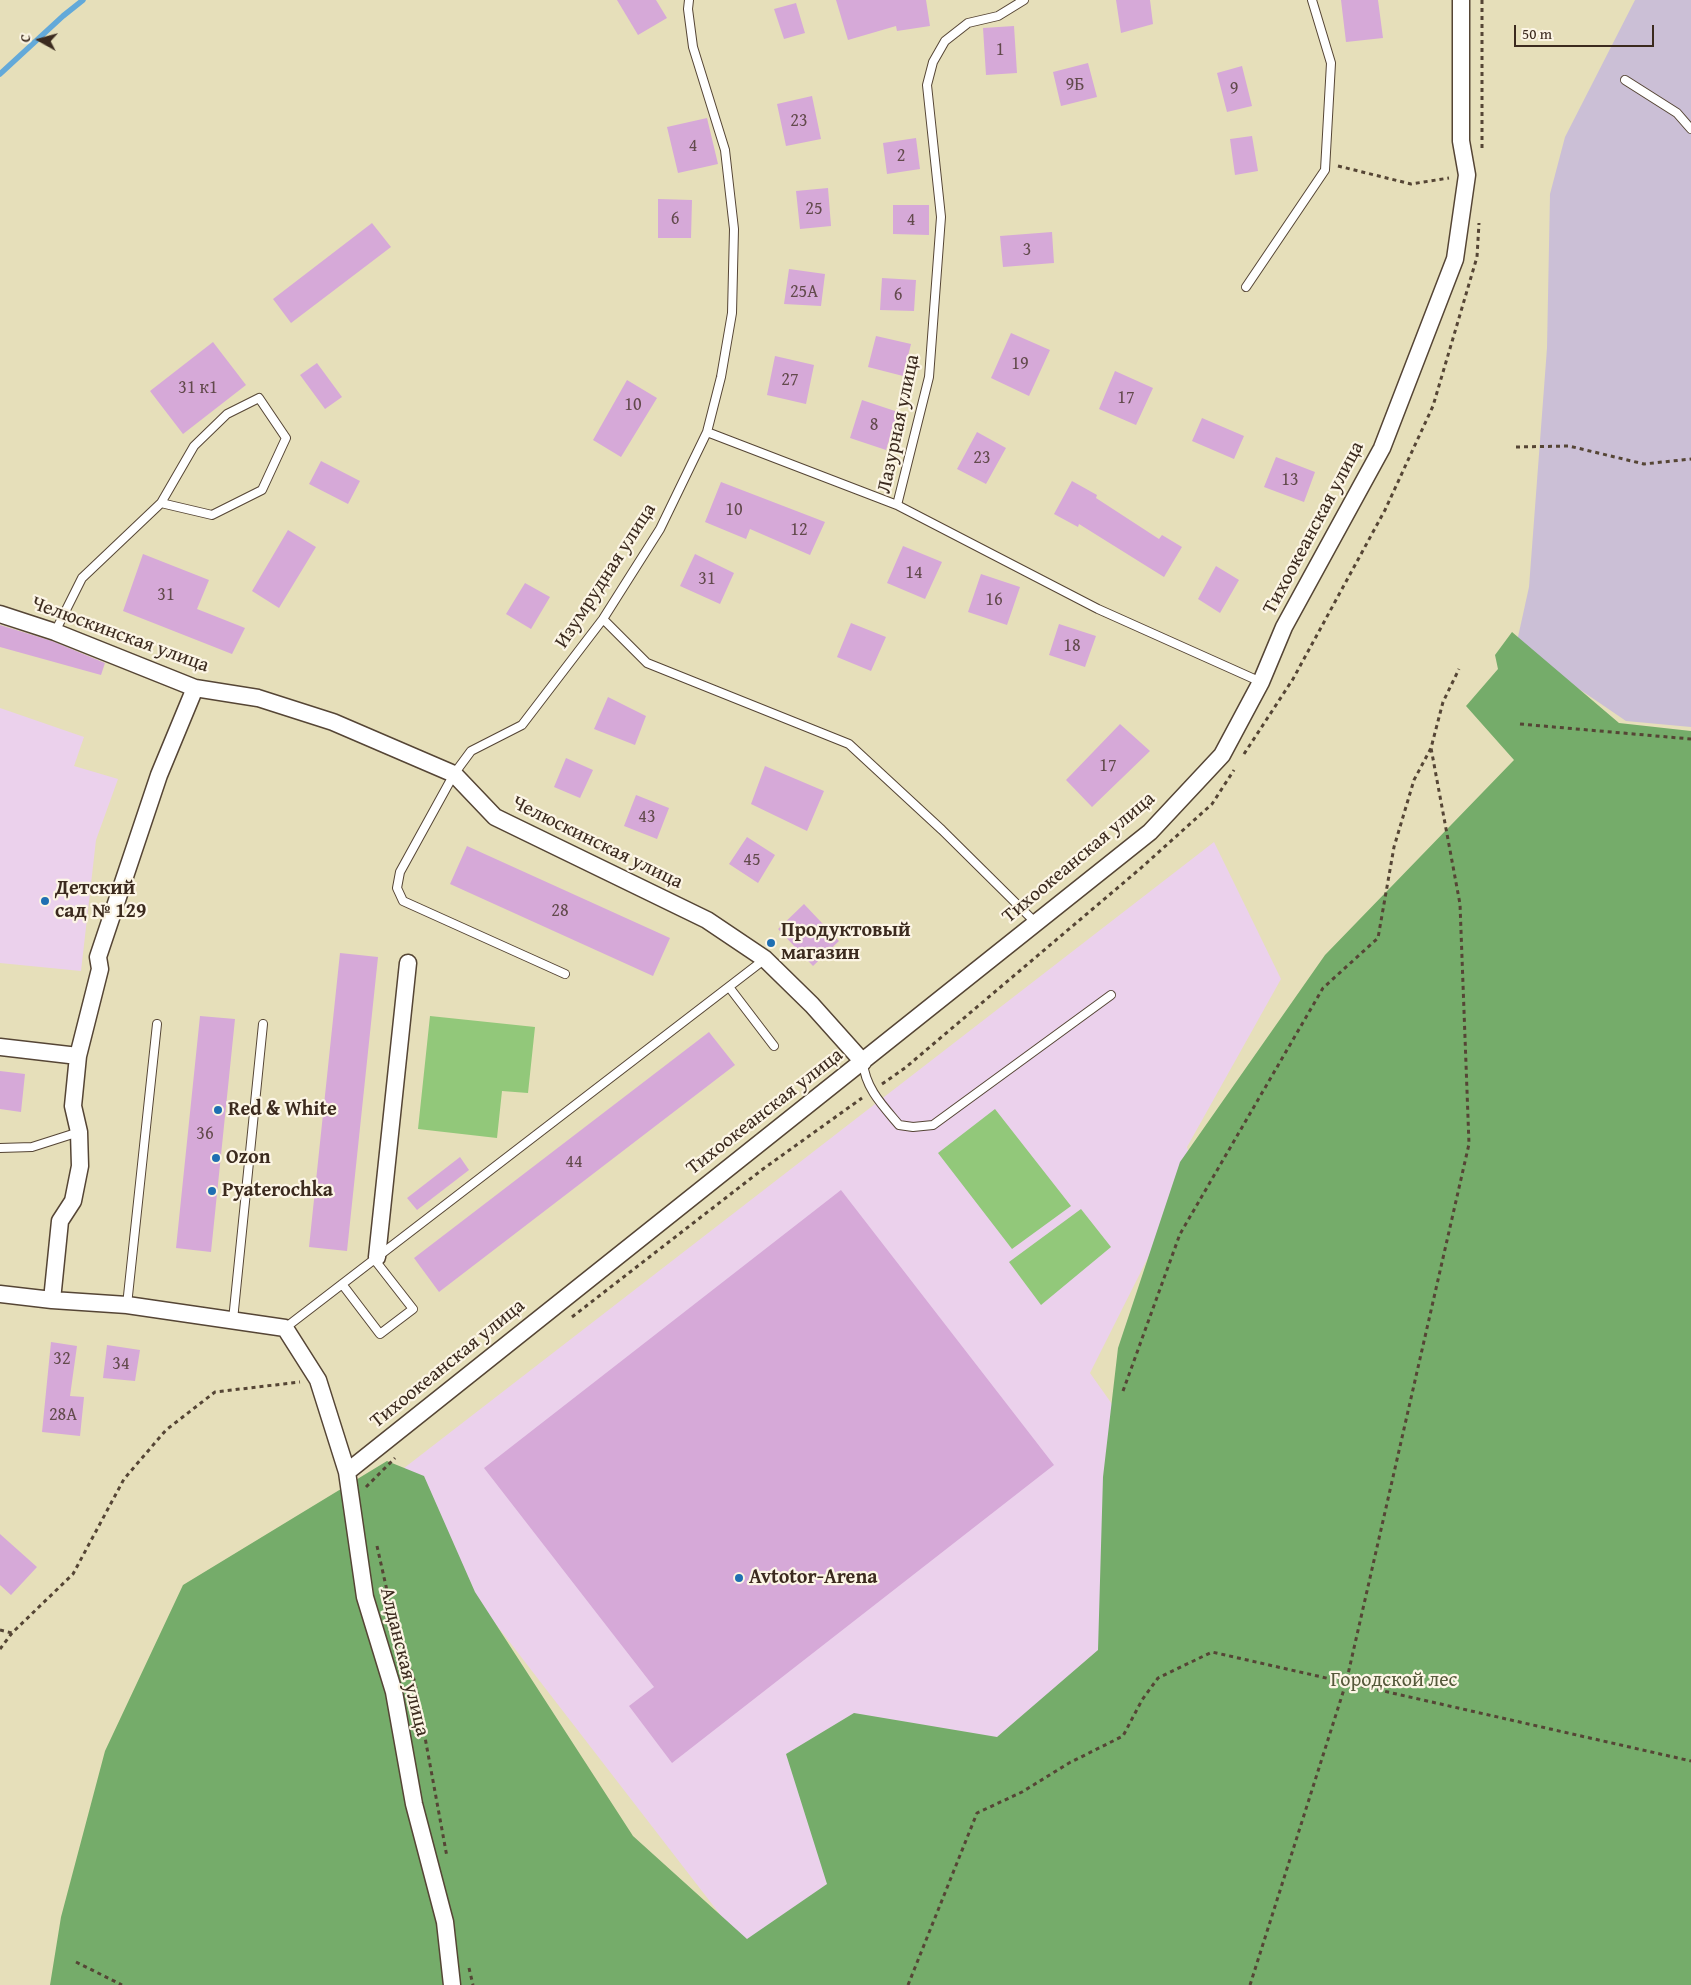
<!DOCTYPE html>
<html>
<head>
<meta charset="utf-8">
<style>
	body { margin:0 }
	#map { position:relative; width:1691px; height:1985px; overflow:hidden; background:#e6dfba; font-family:"Gentium Book Plus",serif }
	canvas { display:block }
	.north { position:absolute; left:15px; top:15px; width:50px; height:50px; -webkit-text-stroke:4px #fcf5e5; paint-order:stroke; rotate:277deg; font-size:14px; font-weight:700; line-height:20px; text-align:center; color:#3b2a1e }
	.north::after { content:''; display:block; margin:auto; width:18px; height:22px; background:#3b2a1e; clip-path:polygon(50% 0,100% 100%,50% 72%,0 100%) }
	.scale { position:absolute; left:1514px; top:25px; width:140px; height:22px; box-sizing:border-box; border:2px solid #3b2a1e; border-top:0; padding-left:6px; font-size:15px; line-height:18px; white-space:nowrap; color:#3b2a1e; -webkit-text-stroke:4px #fcf5e5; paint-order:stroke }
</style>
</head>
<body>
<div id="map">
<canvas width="1691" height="1985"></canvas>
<div class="north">С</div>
<div class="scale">50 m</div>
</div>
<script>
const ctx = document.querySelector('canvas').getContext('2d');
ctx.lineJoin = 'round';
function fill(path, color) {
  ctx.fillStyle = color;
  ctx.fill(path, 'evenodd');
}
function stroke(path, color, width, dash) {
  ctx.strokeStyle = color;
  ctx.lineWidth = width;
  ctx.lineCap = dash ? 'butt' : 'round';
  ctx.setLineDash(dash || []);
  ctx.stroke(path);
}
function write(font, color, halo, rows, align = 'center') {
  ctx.font = font + ' "Gentium Book Plus",serif';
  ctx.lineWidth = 4.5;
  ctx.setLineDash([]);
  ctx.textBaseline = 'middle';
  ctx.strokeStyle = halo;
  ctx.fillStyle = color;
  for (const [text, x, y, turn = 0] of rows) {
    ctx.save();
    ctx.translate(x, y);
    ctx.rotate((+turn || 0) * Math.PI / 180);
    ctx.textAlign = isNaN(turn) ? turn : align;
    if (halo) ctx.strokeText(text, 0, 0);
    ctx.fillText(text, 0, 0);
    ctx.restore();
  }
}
fill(new Path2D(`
	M0 708 84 737 74 766 118 779 96 840 81 971 0 963Z
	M1214 842 1281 979 1187 1147 1193 1168 1090 1373 1240 1585 756 1961 386 1482Z`), '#ebd1ec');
fill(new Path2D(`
	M1635 0H1691V727L1626 721 1516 646 1529 587 1547 348 1550 194 1565 137Z`), '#cbbfd6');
fill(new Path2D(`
	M430 1016 535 1027 528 1093 502 1091 497 1138 418 1129Z
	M995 1109 1071 1206 1012 1249 938 1153Z
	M1081 1209 1111 1247 1041 1305 1009 1262Z`), '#92c87a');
fill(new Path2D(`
	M1512 632 1619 723 1691 731V1985H50L61 1917 105 1751 183 1585 387 1461 424 1476 475 1592 633 1836 747 1939 827 1884 786 1754 854 1713 997 1737 1098 1650 1103 1477 1118 1348 1180 1162 1325 955 1514 760 1466 706 1498 669 1495 655Z`), '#75ac6a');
stroke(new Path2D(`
	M0 74 63 16 83 0`), '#63a9d9', 5.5);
fill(new Path2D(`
	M617 0H656L667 18 638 35Z
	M836 0H926L930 26 897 31 896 26 848 40Z
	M1116 0H1150L1153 24 1121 33Z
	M1341 0H1378L1383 38 1346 42Z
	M796 3 805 33 784 39 774 9Z
	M1014 26 1017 73 986 75 983 28Z
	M1088 63 1097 97 1061 106 1053 72Z
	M1242 66 1252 106 1227 112 1217 73Z
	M812 96 821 139 786 146 777 104Z
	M707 118 718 164 678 173 667 127Z
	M1252 136 1258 171 1235 175 1230 139Z
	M916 138 920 169 887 174 883 143Z
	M828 188 831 226 800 229 796 191Z
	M658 199 692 200 691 238H658Z
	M893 205H929V235L893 234Z
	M372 223 391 247 291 323 273 299Z
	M1052 232 1054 263 1003 267 1000 236Z
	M789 269 825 274 821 306 784 304Z
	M882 278 916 280 914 311 880 310Z
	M1011 333 1050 350 1029 396 991 378Z
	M876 336 911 344 903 376 868 367Z
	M213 342 246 385 183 434 150 391Z
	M775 356 814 365 806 404 767 395Z
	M317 363 342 397 325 409 300 375Z
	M1115 371 1153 388 1136 425 1099 409Z
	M627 380 657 398 621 457 593 440Z
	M862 400 898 412 886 450 850 438Z
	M1202 418 1244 436 1234 459 1192 441Z
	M977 432 1006 448 986 484 957 469Z
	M1276 457 1315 472 1304 502 1264 487Z
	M321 461 360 481 348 504 309 484Z
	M1072 481 1097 495 1096 498 1159 539 1162 535 1182 547 1164 577 1079 524 1078 527 1054 514Z
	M721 482 825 522 810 555 750 529 746 539 705 522Z
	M288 530 316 547 279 608 252 591Z
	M903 546 942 562 925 599 887 583Z
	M143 554 209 580 197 609 245 628 232 654 123 611Z
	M695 554 734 573 720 604 680 586Z
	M1216 566 1239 580 1220 613 1198 599Z
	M981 574 1020 587 1007 625 968 612Z
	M525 583 550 597 531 629 506 614Z
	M851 623 886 637 871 671 837 657Z
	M1059 624 1096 636 1085 667 1049 655Z
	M0 625 52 641 105 663 101 675 0 647Z
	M608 697 646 716 635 745 594 729Z
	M1120 724 1150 751 1092 807 1066 780Z
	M566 758 593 770 580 798 554 787Z
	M765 766 824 791 807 831 751 804Z
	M636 795 669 808 657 839 624 826Z
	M747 837 775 855 758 883 729 864Z
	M467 846 670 938 653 976 450 884Z
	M804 904 839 941 813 966 778 929Z
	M340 953 378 957 347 1251 309 1247Z
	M200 1016 235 1019 211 1252 176 1248Z
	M709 1032 735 1065 439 1292 414 1258Z
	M0 1071 25 1074 21 1112 0 1109Z
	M460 1157 469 1170 417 1210 407 1198Z
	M841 1190 1054 1465 672 1763 629 1706 654 1687 484 1468Z
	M51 1342 77 1346 70 1396 84 1397 80 1436 42 1432Z
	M107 1345 140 1350 135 1381 103 1378Z
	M0 1534 37 1567 11 1595 0 1585Z`), '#d6a9d8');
const service = new Path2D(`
	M1024 0 998 16 968 23 945 41 933 62 927 85 941 217 929 377 897 505 1098 609 1261 682
	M1625 80 1677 113 1691 129
	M1246 287 1325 170 1331 63 1312 0
	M707 432 897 505
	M603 619 647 663 849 744 942 830 1036 923
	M55 632 82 578 161 503 194 446 227 414 259 398 286 438 262 490 212 515 161 503
	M565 974 403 901 397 888 400 872 454 774 471 751 522 725 603 619 660 529 707 432 721 377 732 313 734 229 725 150 693 47 688 9 689 0
	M729 987 774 1046
	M863 1062C865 1088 883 1106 899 1125L913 1127 933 1125 1111 995
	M0 1148 32 1147 79 1132
	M342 1284 380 1334 413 1309 374 1259
	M127 1305 157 1024
	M233 1320 263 1024
	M285 1328 765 959`);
const minor = new Path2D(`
	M0 614 55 632 195 688 258 698 333 722 454 774 495 817 707 920 765 959 812 1005 863 1062
	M0 1047 78 1056 73 1106 79 1132 80 1166 73 1201 60 1221 52 1300
	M78 1056 100 969 98 957 159 775 195 688
	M377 1257 408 963
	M0 1294 52 1300 127 1305 285 1328 318 1380 347 1472 365 1597 394 1692 414 1804 445 1922 452 1985
	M347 1472 1150 832 1222 755 1261 682 1284 627 1382 448 1455 259 1467 175 1461 141V0`);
stroke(service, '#554535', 10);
stroke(minor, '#554535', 19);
stroke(new Path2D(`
	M1482 0V152
	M1338 166 1411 184 1449 178
	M1516 447 1569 446 1644 464 1691 459
	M1520 724 1691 739
	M1244 754 1293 679 1385 510 1433 406 1477 257 1479 223
	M882 1084 905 1068 1141 868 1212 804 1234 770
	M572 1317 763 1169 862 1098
	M1123 1391 1180 1234 1323 988 1378 938 1394 847 1414 780 1431 748 1443 702 1459 669
	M366 1487 395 1458
	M377 1546 390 1604 415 1683 447 1857
	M0 1630 12 1633
	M0 1649 12 1633 73 1574 124 1479 166 1430 215 1392 300 1382
	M76 1962 122 1985
	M469 1968 473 1985
	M908 1985 977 1813 1022 1792 1069 1763 1123 1736 1142 1700 1158 1678 1212 1652 1691 1761
	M1250 1985 1346 1683 1469 1144 1460 904 1431 748`), '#554535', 3, [4, 4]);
stroke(service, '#fff', 8);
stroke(minor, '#fff', 16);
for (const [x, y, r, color] of [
	[45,901,5,"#1f6fb2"],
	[771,943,5,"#1f6fb2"],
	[218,1110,5,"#1f6fb2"],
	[216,1158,5,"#1f6fb2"],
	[212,1191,5,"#1f6fb2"],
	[739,1578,5,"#1f6fb2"]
]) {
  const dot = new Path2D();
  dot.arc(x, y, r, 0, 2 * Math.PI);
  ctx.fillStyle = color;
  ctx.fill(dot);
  stroke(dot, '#fcf5e5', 2);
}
write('18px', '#624a4c', null, [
	["1",1000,50],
	["9Б",1075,85],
	["9",1234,89],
	["23",799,121],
	["4",693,146],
	["2",901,156],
	["25",814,209],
	["6",675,219],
	["4",911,220],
	["3",1027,250],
	["25А",804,292],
	["6",898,295],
	["19",1020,364],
	["27",790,380],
	["31 к1",198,388],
	["17",1126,398],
	["10",633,405],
	["8",874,425],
	["23",982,458],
	["13",1290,480],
	["10",734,510],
	["12",799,530],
	["14",914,573],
	["31",707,579],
	["31",166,595],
	["16",994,600],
	["18",1072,646],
	["17",1108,766],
	["43",647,817],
	["45",752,860],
	["28",560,911],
	["36",205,1134],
	["44",574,1162],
	["32",62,1359],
	["34",121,1364],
	["28А",63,1415]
]);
write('20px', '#3b2a1e', '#fcf5e5', [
	["Лазурная улица",899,424,-78],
	["Тихоокеанская улица",1314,528,-62],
	["Изумрудная улица",606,576,-57],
	["Челюскинская улица",120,635,20],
	["Челюскинская улица",597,843,26],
	["Тихоокеанская улица",1079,858,-40],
	["Тихоокеанская улица",765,1112,-38],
	["Тихоокеанская улица",448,1364,-39],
	["Алданская улица",404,1662,76]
]);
write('bold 20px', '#3b2a1e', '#fcf5e5', [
	["Детский",55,889],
	["сад № 129",55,912],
	["Продуктовый",781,931],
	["магазин",781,954],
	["Red & White",228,1110],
	["Ozon",226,1158],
	["Pyaterochka",222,1191],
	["Avtotor-Arena",749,1578]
], 'left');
write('20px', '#55593a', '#fcf5e5', [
	["Городской лес",1394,1681]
]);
</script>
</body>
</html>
